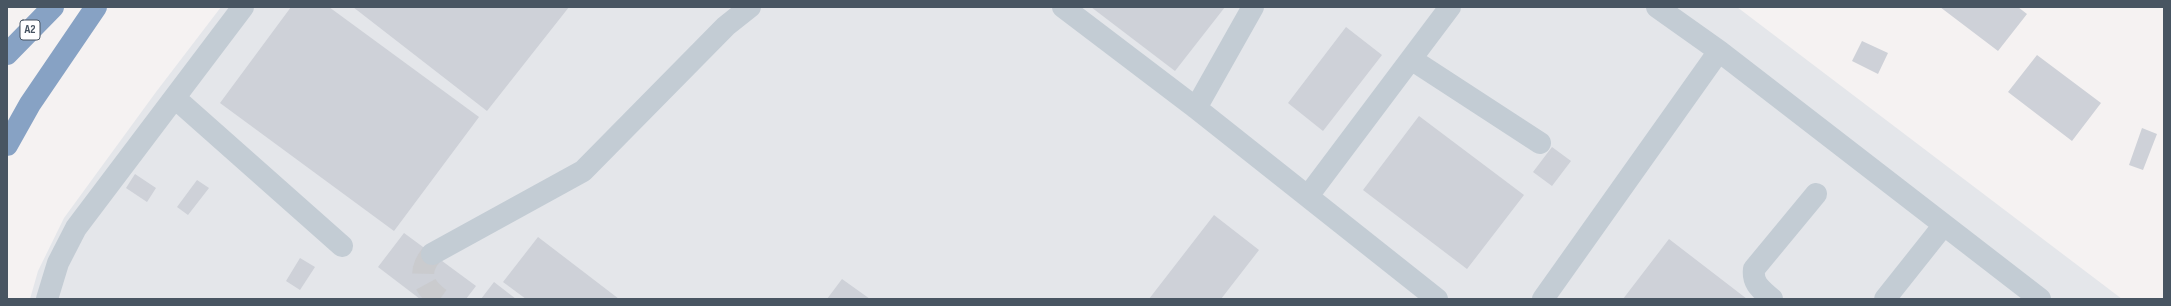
<!DOCTYPE html>
<html>
<head>
<meta charset="utf-8">
<style>
	body { margin:0 }
	#map { position:relative; width:2171px; height:306px; overflow:hidden; background:#f5f2f2; font-family:"Sofia Sans Condensed",sans-serif }
	canvas { display:block }
	.frame { position:absolute; inset:0; border:8px solid #485562; pointer-events:none }
</style>
</head>
<body>
<div id="map">
<canvas width="2171" height="306"></canvas>
<div class="frame"></div>
</div>
<script>
const ctx = document.querySelector('canvas').getContext('2d');
ctx.lineJoin = 'round';
function fill(path, color) {
  ctx.fillStyle = color;
  ctx.fill(path, 'evenodd');
}
function stroke(path, color, width, dash) {
  ctx.strokeStyle = color;
  ctx.lineWidth = width;
  ctx.lineCap = dash ? 'butt' : 'round';
  ctx.setLineDash(dash || []);
  ctx.stroke(path);
}
function write(font, color, halo, rows, align = 'center') {
  ctx.font = font + ' "Sofia Sans Condensed",sans-serif';
  ctx.lineWidth = 3.5;
  ctx.setLineDash([]);
  ctx.textBaseline = 'middle';
  ctx.strokeStyle = halo;
  ctx.fillStyle = color;
  for (const [text, x, y, turn = 0] of rows) {
    ctx.save();
    ctx.translate(x, y);
    ctx.rotate((+turn || 0) * Math.PI / 180);
    ctx.textAlign = isNaN(turn) ? turn : align;
    if (halo) ctx.strokeText(text, 0, 0);
    ctx.fillText(text, 0, 0);
    ctx.restore();
  }
}
fill(new Path2D(`
	M221 7H1737L2122 299H30L38 271 64 218 156 92Z`), '#e4e6ea');
fill(new Path2D(`
	M291 7H329L479 117 394 231 220 103Z
	M353 7H569L487 111Z
	M1091 7H1225L1175 71Z
	M1940 7H2018L2027 14 1998 51Z
	M1346 27 1382 55 1323 131 1288 103Z
	M1862 41 1888 53 1878 74 1852 61Z
	M2037 55 2101 103 2072 141 2008 92Z
	M1419 116 1524 195 1467 269 1363 190Z
	M2142 128 2157 134 2143 170 2129 165Z
	M1552 147 1571 161 1552 186 1533 172Z
	M135 174 156 188 147 202 126 188Z
	M197 180 209 188 188 215 177 207Z
	M1214 215 1259 250 1221 299H1149Z
	M404 233 476 286 466 299H420L378 267Z
	M538 237 619 299H526L503 282Z
	M1669 239 1747 299H1623Z
	M300 258 315 267 300 290 286 281Z
	M842 279 870 299H827Z
	M494 282 516 299H481Z`), '#ced1d8');
stroke(new Path2D(`
	M432 254C417 272 422 286 440 299`), '#cacbce', 22, [22, 11]);
stroke(new Path2D(`
	M1063 7 1196 108 1437 299
	M1657 7 1719 51 2040 299
	M1411 59 1540 143
	M175 98 342 246
	M1196 108 1253 7
	M1308 196 1450 7
	M432 254 583 171 726 26 750 7
	M47 299 58 263 76 228 243 7
	M1543 299 1719 51
	M1772 299C1762 290 1752 284 1754 269L1816 194
	M1885 299 1943 226`), '#c3ccd4', 22);
stroke(new Path2D(`
	M7 54 53 7
	M7 145 30 104 96 7`), '#87a2c4', 22);
for (const [x, y, w] of [
	[30,30,20]
]) {
  const box = new Path2D();
  box.roundRect(x - w / 2, y - 10, w, 20, 3);
  ctx.fillStyle = '#fff';
  ctx.fill(box);
  stroke(box, '#485562', 1);
}
write('bold 12px', '#485562', null, [
	["A2",30,30]
]);
</script>
</body>
</html>
